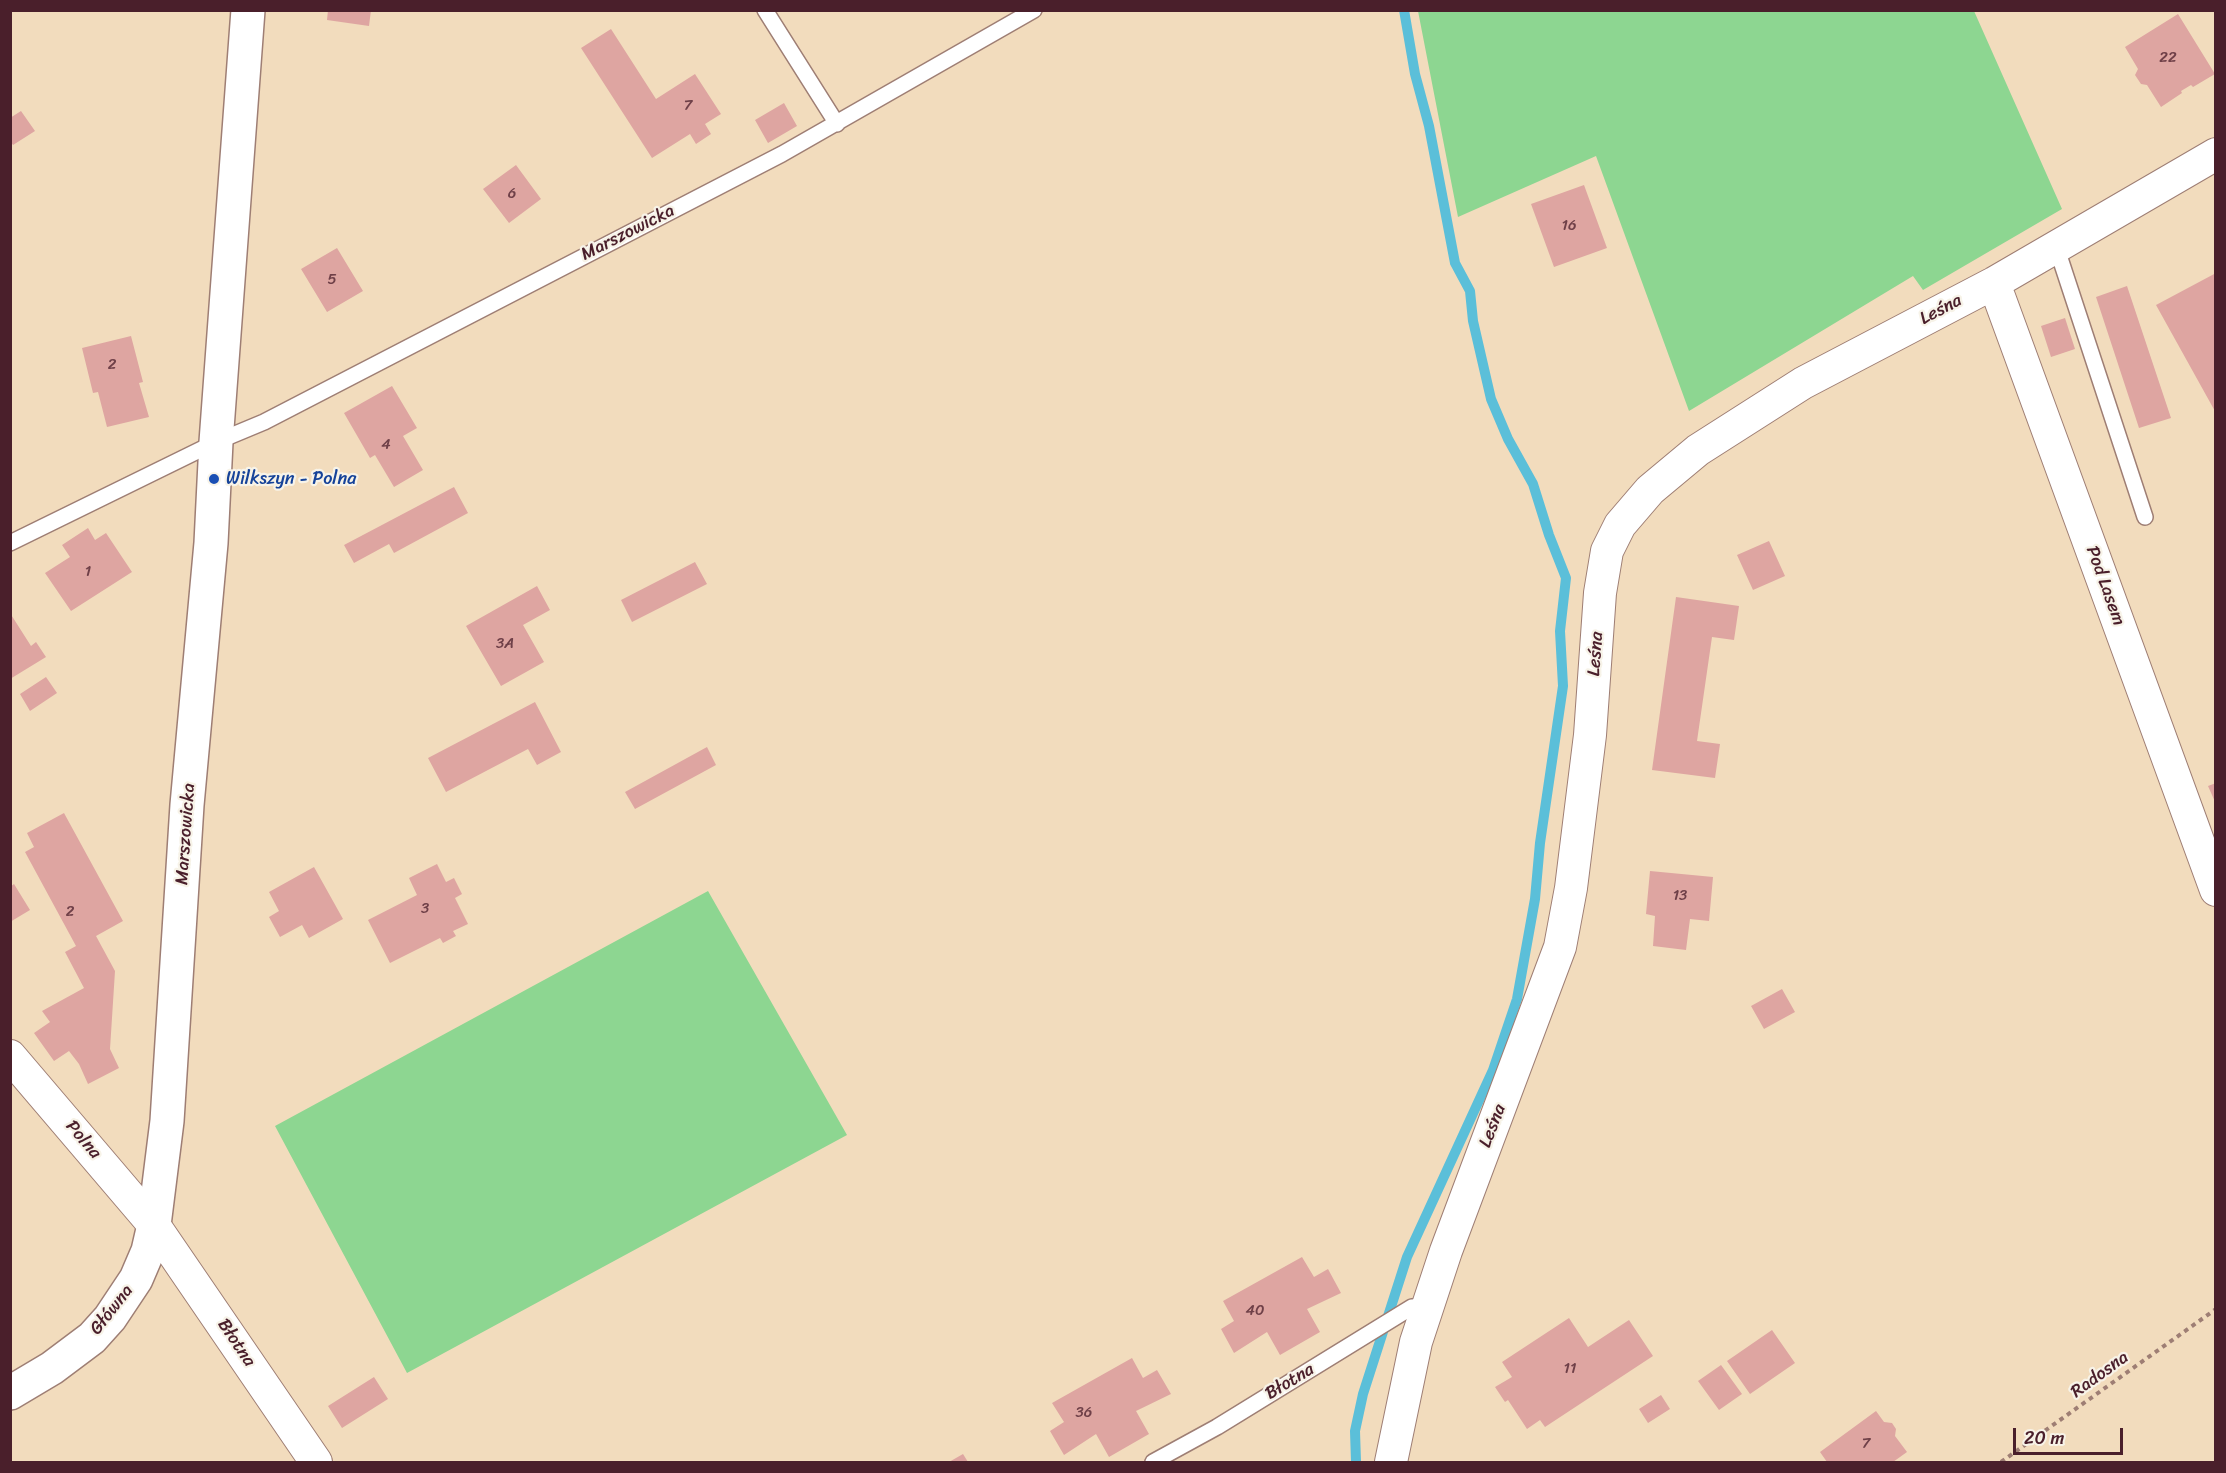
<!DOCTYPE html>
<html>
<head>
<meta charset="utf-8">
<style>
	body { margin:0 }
	#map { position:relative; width:2226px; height:1473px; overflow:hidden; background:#f2dcbd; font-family:Sriracha,sans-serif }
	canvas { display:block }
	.frame { position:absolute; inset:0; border:12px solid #4a1f2b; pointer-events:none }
	.scale { position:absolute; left:2013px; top:1428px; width:110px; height:27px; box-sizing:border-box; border:3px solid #4a1f2b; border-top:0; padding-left:8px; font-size:18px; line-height:21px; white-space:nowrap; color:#4a1f2b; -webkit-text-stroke:4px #f7f3e8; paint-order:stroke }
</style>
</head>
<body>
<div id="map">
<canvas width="2226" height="1473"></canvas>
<div class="frame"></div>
<div class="scale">20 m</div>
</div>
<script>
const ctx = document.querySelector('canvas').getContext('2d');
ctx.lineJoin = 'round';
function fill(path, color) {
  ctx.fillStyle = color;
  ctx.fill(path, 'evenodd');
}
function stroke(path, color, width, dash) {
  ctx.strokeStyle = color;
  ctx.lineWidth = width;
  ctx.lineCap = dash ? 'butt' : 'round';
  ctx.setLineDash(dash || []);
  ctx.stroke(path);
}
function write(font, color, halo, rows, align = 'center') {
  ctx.font = font + ' Sriracha,sans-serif';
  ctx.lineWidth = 4.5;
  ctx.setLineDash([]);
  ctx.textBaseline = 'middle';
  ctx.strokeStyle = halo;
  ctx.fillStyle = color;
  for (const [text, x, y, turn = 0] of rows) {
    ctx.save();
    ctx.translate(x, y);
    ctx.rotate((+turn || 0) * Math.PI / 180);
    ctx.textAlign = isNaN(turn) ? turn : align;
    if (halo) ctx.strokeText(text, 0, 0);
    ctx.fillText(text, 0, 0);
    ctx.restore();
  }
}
fill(new Path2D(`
	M1418 11H1974L2062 209 1923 290 1913 276 1689 411 1596 156 1458 217Z
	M708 891 847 1135 407 1373 275 1126Z`), '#8dd691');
stroke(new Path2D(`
	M1356 1462 1355 1431 1363 1394 1407 1257 1493 1070 1517 999 1535 899 1540 843 1563 686 1560 631 1566 578 1549 535 1533 484 1508 439 1491 399 1473 321 1470 291 1455 263 1429 126 1415 74 1404 10`), '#5bbfd9', 10);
fill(new Path2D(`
	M328 10H371L369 26 327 20Z
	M2178 14 2215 74 2193 87 2191 85 2181 91 2182 93 2161 107 2147 85 2141 84 2135 75 2138 69 2125 47Z
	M611 29 656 99 695 74 721 114 705 124 711 134 696 144 690 134 652 158 581 48Z
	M784 103 797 126 768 143 755 120Z
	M21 111 35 131 13 145 10 141V118Z
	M516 165 541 199 509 223 483 189Z
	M1584 185 1607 248 1554 267 1531 204Z
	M337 248 363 291 327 312 301 269Z
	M2216 273V413L2156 305Z
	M2127 286 2171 418 2139 428 2096 297Z
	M2065 318 2075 349 2051 357 2041 326Z
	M131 336 143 382 139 383 149 417 107 427 98 392 93 393 82 348Z
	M392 386 417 428 403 436 423 470 394 487 375 455 370 458 344 413Z
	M454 487 468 513 394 553 389 544 354 563 344 545Z
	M88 528 95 540 106 533 132 572 71 611 45 573 70 557 62 545Z
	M1769 541 1785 576 1753 590 1737 555Z
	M695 562 707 584 632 622 621 600Z
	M537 586 550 610 523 625 544 662 501 686 466 626Z
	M1676 597 1739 606 1734 640 1712 637 1697 741 1720 744 1715 778 1652 770Z
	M10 613 31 646 36 642 46 657 10 679Z
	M46 677 57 693 30 711 20 694Z
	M535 702 561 752 537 765 528 749 446 792 428 758Z
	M707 747 716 765 635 809 625 792Z
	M2216 783V804L2208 786Z
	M64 813 123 921 96 936 115 971 110 1049 119 1068 88 1084 79 1064 69 1051 54 1061 34 1033 50 1022 42 1011 84 988 65 952 76 946 25 852 34 847 27 833Z
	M437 864 446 882 454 878 462 894 455 898 468 924 453 931 456 936 443 943 440 938 390 963 368 920 417 895 409 878Z
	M314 867 343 919 309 938 302 925 280 937 269 917 279 911 269 892Z
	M1650 871 1713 877 1709 921 1690 919 1686 950 1653 946 1655 916 1646 914Z
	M14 884 30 910 10 922V887Z
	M1782 989 1795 1012 1764 1029 1751 1006Z
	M1302 1257 1314 1277 1328 1269 1341 1293 1307 1309 1320 1332 1280 1355 1267 1332 1234 1353 1221 1329 1234 1321 1223 1301Z
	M1569 1318 1588 1347 1629 1320 1653 1356 1545 1427 1540 1420 1527 1429 1508 1400 1505 1402 1495 1387 1512 1377 1502 1362Z
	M1772 1330 1795 1363 1750 1394 1727 1361Z
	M1132 1358 1143 1378 1157 1370 1171 1394 1136 1411 1149 1434 1109 1457 1096 1434 1064 1455 1050 1431 1064 1422 1052 1403Z
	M1721 1365 1742 1394 1719 1410 1698 1381Z
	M374 1377 388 1399 342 1428 328 1406Z
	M1661 1395 1670 1409 1648 1423 1639 1409Z
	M1876 1411 1884 1422 1892 1423 1896 1429 1895 1436 1907 1452 1893 1462H1827L1820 1452Z
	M963 1454 968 1462H949Z`), '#dea5a1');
const service = new Path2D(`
	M765 10 837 124
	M2056 246 2145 517
	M10 543 216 442 264 422 782 154 1034 10
	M1153 1462 1217 1427 1412 1307 1428 1306`);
const minor = new Path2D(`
	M1994 283 2216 890
	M10 1056 154 1225 316 1462
	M1391 1462 1416 1342 1446 1251 1560 947 1571 888 1590 735 1600 593 1607 551 1620 525 1650 490 1698 450 1803 383 1994 283 2216 154`);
const tertiary = new Path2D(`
	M10 1393 52 1368 92 1338 110 1318 136 1279 148 1251 154 1225 167 1121 187 805 211 543 216 442 248 10`);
stroke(service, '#9e7e74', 18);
stroke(minor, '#9e7e74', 34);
stroke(tertiary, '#9e7e74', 36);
stroke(new Path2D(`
	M2001 1462 2216 1309`), '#9e7e74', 4, [4.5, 4.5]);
stroke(service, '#fff', 15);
stroke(minor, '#fff', 32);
stroke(tertiary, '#fff', 33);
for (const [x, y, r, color] of [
	[214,479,6,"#1a4fb4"]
]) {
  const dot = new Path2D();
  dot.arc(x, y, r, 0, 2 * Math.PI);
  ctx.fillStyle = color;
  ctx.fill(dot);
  stroke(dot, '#f7f3e8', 2);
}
write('15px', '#6f4048', null, [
	["22",2168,58],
	["7",688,106],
	["6",512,194],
	["16",1569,226],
	["5",332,280],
	["2",112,365],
	["4",386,445],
	["1",88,572],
	["3A",505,644],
	["13",1680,896],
	["3",425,909],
	["2",70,912],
	["40",1255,1311],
	["11",1570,1369],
	["36",1084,1413],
	["7",1866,1444]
]);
write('18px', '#4a1f2b', '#f7f3e8', [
	["Marszowicka",628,233,-27],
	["Leśna",1941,310,-28],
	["Pod Lasem",2105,586,70],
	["Leśna",1596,654,-86],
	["Marszowicka",186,834,-86],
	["Leśna",1493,1126,-69],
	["Polna",83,1140,49],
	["Główna",112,1310,-52],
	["Błotna",236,1343,56],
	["Radosna",2100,1375,-36],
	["Błotna",1290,1382,-31]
]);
write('18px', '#164399', '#f7f3e8', [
	["Wilkszyn - Polna",226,479]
], 'left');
</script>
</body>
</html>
